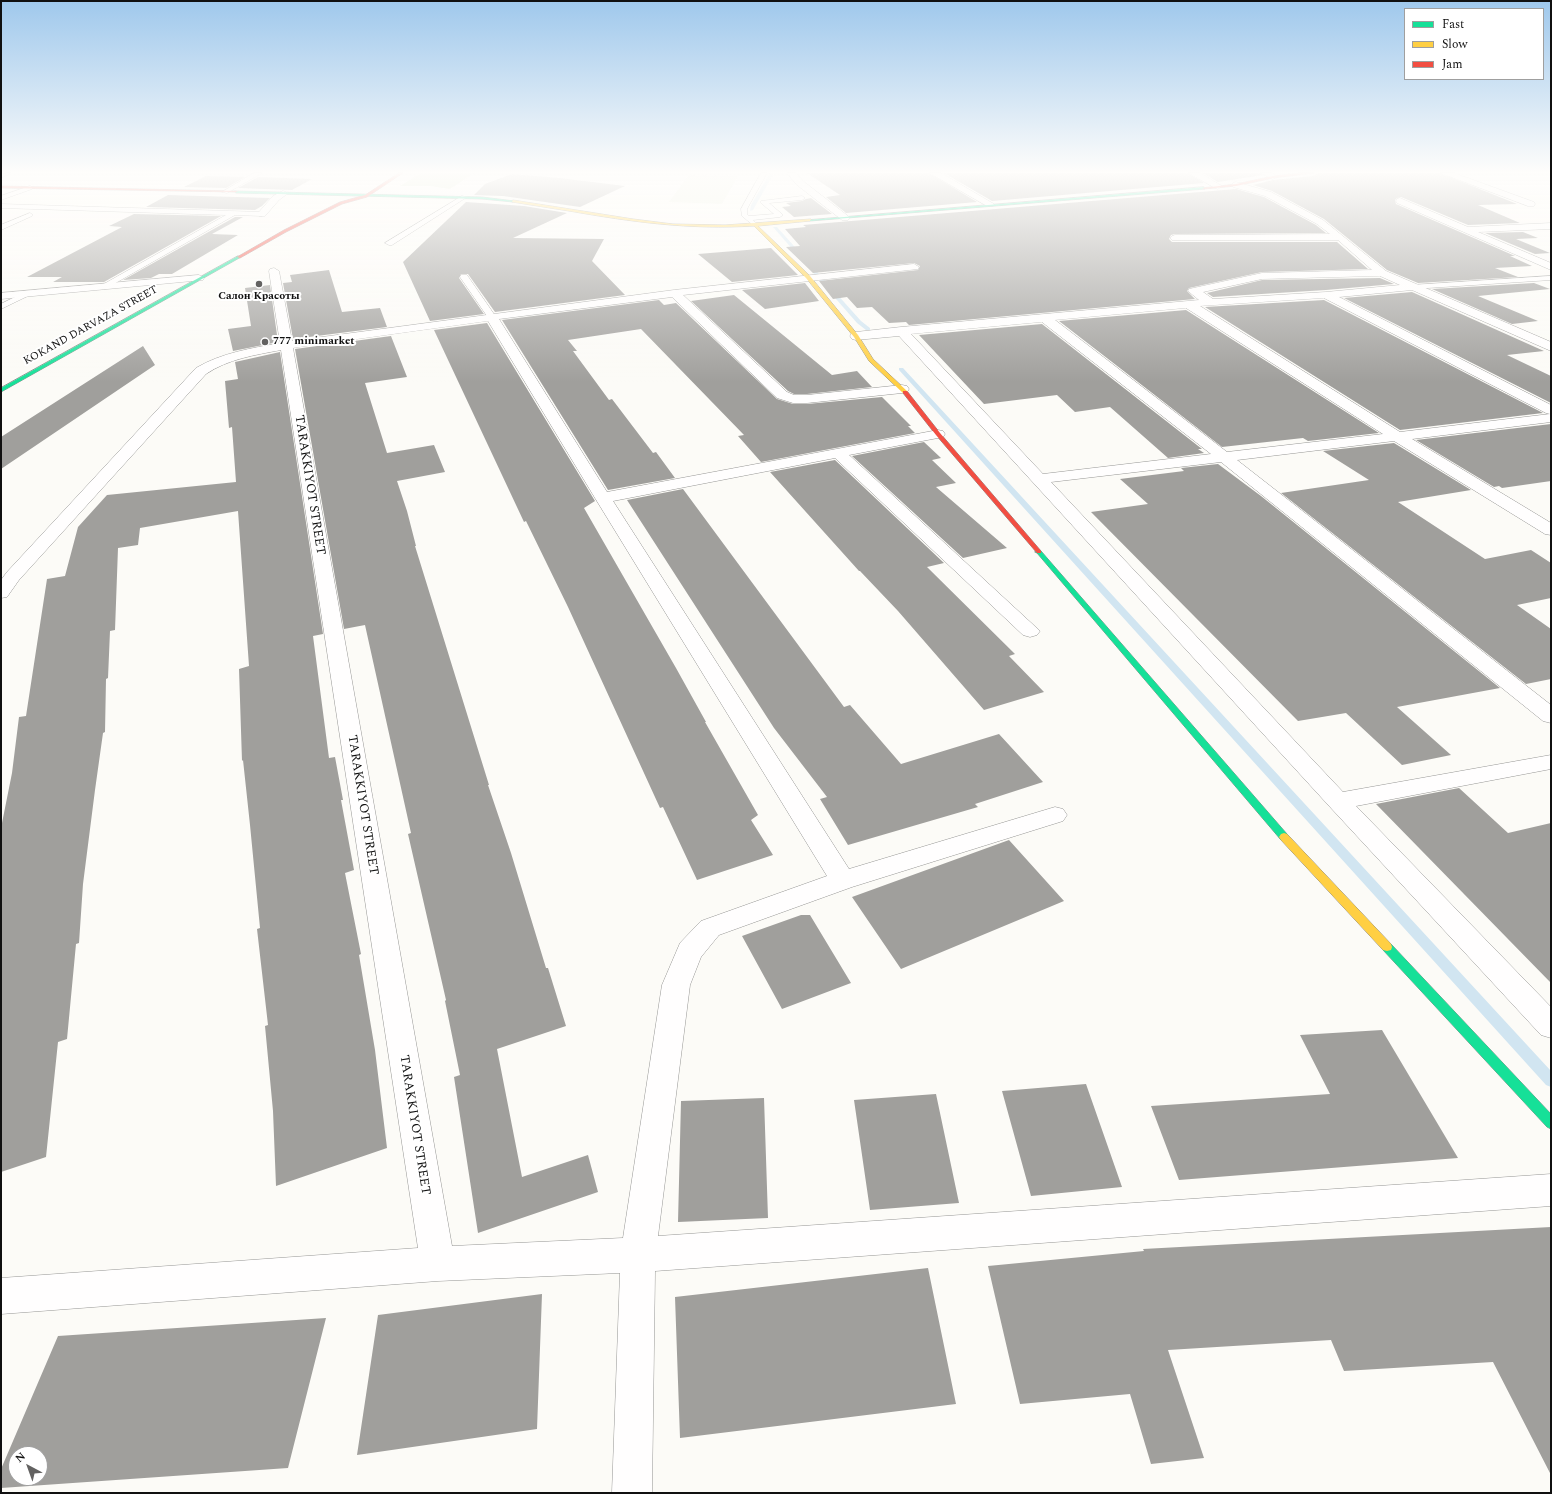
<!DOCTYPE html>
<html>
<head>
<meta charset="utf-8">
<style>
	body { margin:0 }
	#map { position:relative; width:1552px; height:1494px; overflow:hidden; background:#fcfbf7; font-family:Spectral,serif }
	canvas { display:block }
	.frame { position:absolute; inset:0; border:2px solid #101010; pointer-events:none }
	.legend { position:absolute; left:1404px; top:8px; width:140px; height:72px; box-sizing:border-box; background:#fff; border:1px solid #9f9f9f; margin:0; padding:5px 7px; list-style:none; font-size:12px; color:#101010 }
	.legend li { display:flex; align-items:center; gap:8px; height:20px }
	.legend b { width:20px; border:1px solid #9f9f9f }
	.north { position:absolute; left:8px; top:1446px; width:40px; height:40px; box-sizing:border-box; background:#fff; border:1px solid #9f9f9f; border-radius:50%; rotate:319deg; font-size:11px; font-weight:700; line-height:16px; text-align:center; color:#101010 }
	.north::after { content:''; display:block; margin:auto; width:14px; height:18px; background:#636261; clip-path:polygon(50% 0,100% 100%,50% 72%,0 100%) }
</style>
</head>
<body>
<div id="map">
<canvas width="1552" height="1494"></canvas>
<div class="frame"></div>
<ul class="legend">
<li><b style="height:5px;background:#16e098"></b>Fast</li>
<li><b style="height:5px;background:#ffcf43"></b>Slow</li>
<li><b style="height:5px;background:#f24e42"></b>Jam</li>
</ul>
<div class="north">N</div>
</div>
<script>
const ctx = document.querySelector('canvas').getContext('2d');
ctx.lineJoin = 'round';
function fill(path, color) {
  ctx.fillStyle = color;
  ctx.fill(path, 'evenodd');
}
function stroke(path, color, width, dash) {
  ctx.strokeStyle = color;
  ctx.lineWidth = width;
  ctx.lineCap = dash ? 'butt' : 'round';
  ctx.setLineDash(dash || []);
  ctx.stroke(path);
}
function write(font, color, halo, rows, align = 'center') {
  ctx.font = font + ' Spectral,serif';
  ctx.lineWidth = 4;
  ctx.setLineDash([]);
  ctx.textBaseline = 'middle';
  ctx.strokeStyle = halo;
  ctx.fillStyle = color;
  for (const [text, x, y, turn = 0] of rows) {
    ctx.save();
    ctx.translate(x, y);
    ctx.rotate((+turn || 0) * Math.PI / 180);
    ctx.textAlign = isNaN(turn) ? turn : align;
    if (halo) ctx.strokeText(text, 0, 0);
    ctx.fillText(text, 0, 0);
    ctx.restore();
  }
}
fill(new Path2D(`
	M421 173H474L450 189 431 186H400Z`), '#d6e6c9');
fill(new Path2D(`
	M689 175 738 176 722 204 669 202Z`), '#eef3e3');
fill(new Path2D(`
	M770 173H774L753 210 750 211 751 205Z
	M773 227H777L861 321 870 328V330H866L857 323Z
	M899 368H903L1551 1071V1087L1546 1085 899 370Z`), '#d1e5f1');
fill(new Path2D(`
	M807 173H929L977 202 846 213 826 197 840 195Z
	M944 173H1188L1204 183 992 201Z
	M1203 173H1260L1263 175 1218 182Z
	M1318 173H1440L1517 204 1478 205 1520 223 1468 225 1401 197 1397 198 1395 200 1396 204 1515 256H1510L1532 266 1495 268 1518 277 1418 283 1387 270 1324 219 1272 191 1253 185 1273 180 1313 176Z
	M512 174 559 178 625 186 580 207 503 196 474 195 485 184Z
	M206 176 245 177 226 188 184 187Z
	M258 177 312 179 292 190 238 188Z
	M1236 189 1264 197 1316 225 1326 233 1175 234 1171 235 1169 239 1172 242H1337L1368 269 1262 272 1189 288 1187 291 1195 299 909 325 906 322 889 323 872 307 857 308 847 297 833 299 819 281 918 270 920 266 914 263 813 273 786 247 800 246 785 229 806 227 803 225Z
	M168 195 270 198 262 206 255 210 146 207Z
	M811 198 832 214 794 217 782 207 791 206 786 203 802 201 806 199Z
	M466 202 524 206 567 213 513 238 604 239 592 261 625 295 495 312 468 274H461L459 278 484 314 430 321 403 262Z
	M134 214 221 216 104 282H53L62 277H27L122 227 109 226Z
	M235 217H243L212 234 238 235 172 274H159L151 278 123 280Z
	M1523 232 1538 238 1516 239 1550 253 1535 254 1485 233Z
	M771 248 798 275 732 282 698 254Z
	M329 270 342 312 380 308 387 327 293 339 283 283 292 282 290 275Z
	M1380 278 1394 284 1326 290 1213 297 1207 293 1262 280Z
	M805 283 819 301 765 309 742 290Z
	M1534 283 1550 289 1478 296 1538 321 1512 324 1432 289Z
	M270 285 278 342 233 351 228 329 251 326 245 288Z
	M1412 292 1544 351 1507 355 1551 376V403L1344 298Z
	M734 295 832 375 857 371 872 387 807 394H794L788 391 691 301Z
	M659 300 664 305 676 303 777 399 793 404H807L882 397 911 426H908L915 433 761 462 738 436 744 435 641 329 568 340 577 351H573L609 400 612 399 653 453 656 452 675 478 608 490 502 320Z
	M1324 300 1543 413 1400 430 1205 307Z
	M1186 310 1379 433 1308 441 1303 438 1222 447 1059 321Z
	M487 323 595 501 584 508 676 668 706 722H705L758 815 751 820 773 855 697 880 663 807 660 808 568 607 526 521 524 522 434 330Z
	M1042 324 1202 449H1198L1204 453 1168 458 1110 407 1075 412 1057 395 984 404 919 335Z
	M391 336 407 377 365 383 387 453 434 445 445 472 397 481 407 511 416 546H415L489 785H488L511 853 546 968H548L566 1026 497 1049 522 1177 588 1155 598 1192 478 1233 454 1077 460 1075 445 1001 446 1000 408 834 411 833 365 625 344 629 295 349Z
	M143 346 155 365 1 469V437Z
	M280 352 323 634 313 636 329 758 335 757 343 800H341L354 870 345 873 361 954 359 955 375 1050 387 1148 276 1186 273 1111 265 1026 268 1025 257 929 260 928 250 825 243 760 242 761 239 669 249 666 238 511 140 528 138 545 118 548 115 630 110 631 108 678 106 679 105 732 103 733 95 790 83 884 79 943 76 944 67 1039 58 1042 46 1157 1 1172V828L12 773 19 717 26 716 47 579 65 576 78 527 107 495 236 482 232 427 229 428 225 381 238 379 235 362Z
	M1551 424V481L1502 488 1499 486 1494 487 1416 440Z
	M924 442 941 458 932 460 956 483 936 487 1007 548 963 558 852 456Z
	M1394 443 1471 490 1398 502 1485 559 1531 550 1551 563V598L1517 605 1551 629V679L1526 684 1281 493 1369 480 1323 451Z
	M835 460 944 563 927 567 1015 654 1009 656 1044 692 984 710 898 611 860 571H859L770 472Z
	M1218 464 1261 496 1500 688 1397 707 1451 755 1402 765 1346 713 1298 721 1091 512 1148 504 1120 479 1184 471 1181 468Z
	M683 489 844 707 850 705 901 764 999 734 1043 782 975 804 978 807 848 845 820 799 827 797 774 728 627 500Z
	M1459 788 1508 833 1551 823V983L1376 804Z
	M1009 840 1064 901 901 969 852 897Z
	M801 915H810L851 983 782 1009 742 936Z
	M1382 1030 1458 1158 1179 1180 1151 1106 1330 1094 1300 1035Z
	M1086 1084 1122 1187 1031 1196 1002 1091Z
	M936 1094 959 1203 870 1210 854 1100Z
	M764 1098 768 1218 678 1222 681 1101Z
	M1551 1227V1475L1493 1362 1344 1371 1331 1340 1168 1350 1204 1458 1151 1464 1130 1394 1020 1404 988 1266 1144 1251 1143 1249Z
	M928 1268 956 1404 680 1438 675 1297Z
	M542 1294 537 1429 357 1455 378 1315Z
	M326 1318 288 1468 1 1488V1469L58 1336ZM16 1454H40V1478H16Z`), '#a09f9c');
const lane = new Path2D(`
	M10 173 9 174 1 178V174Z
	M254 173H262L227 193 222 192Z
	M761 173H767L747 209V214L749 216 774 214 761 203V201L802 196 805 198 802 200 769 203 783 215 780 217 753 220 757 224 754 226 742 216 741 209Z
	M30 186 32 187V189L1 200V196Z
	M462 196 467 197 392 245H389L385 243Z
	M1 204 262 212 265 214 262 216 235 215 105 289 101 287 102 285 226 215 1 208Z
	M30 213 33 215 32 216 1 230V225Z
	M461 275H467L496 317 495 319H489L460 277Z
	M1551 276V280L1412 289 1408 287 1412 285Z
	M25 292H28L32 294 1 309V304Z`);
const street = new Path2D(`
	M787 173H796L803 181 848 216 850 218 848 220H842L797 185Z
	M930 173H941L994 204 993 206H987Z
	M1189 173H1200L1222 186 1218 189 1215 188Z
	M1261 173H1272L1277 177 1273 179Z
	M1441 173H1454L1534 202 1535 204 1534 206H1528Z
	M1236 182 1271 192 1323 220 1386 271 1551 342V351L1412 290 1339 297 1551 405V422L1412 439 1551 523V535L1545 534 1394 441 1237 460 1551 705V723L1543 721 1221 462 1051 482 1343 792 1551 755V769L1356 806 1551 1007V1038L1541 1035 1330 807 899 336 856 340 852 339 850 336 852 333 856 332 901 327 1199 300 1188 291 1189 289 1262 273 1372 270 1338 240H1172L1170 238 1172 236 1175 235 1330 234 1317 224 1265 196 1233 187 1232 185 1233 183ZM1380 276 1400 285 1326 292 1213 299 1203 292 1262 279ZM1324 298 1546 413 1550 414 1400 432 1200 306ZM1186 308 1383 434 1227 452 1055 320ZM1042 322 1211 454 1043 474 911 334Z
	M283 191 286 192 287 194 279 200 265 216H259L257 214 259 212 273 196Z
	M1400 198 1468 227 1551 223V229L1478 232 1551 263V270L1397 203 1396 201 1397 199Z
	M914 264 919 267 918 269 683 295 787 392 794 395H807L902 385 907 386 909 389 907 392 902 393 807 403H793L777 398 672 297 499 319 607 492 938 430 943 431 945 434 943 437 849 455 1040 631 1037 635 1030 637 1023 635 835 458 613 501 849 869 1055 807 1063 809 1067 815 1063 821 852 887 719 935 701 957 690 985 658 1236 1551 1174V1206L655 1271 652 1493H612L620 1273 438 1281 1 1314V1278L418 1248 281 350C255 355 228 359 206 374L19 580 7 597 1 598V580L7 572 196 368C221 353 252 348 280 343L269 271 270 269 274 268 279 271 292 341 674 290ZM488 321 595 498 827 876 701 921 680 943 662 985 623 1238 452 1246 293 348Z
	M199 275 204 278 203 280 1 299V293Z`);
const fast = new Path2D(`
	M1204 187 1205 189 810 221 808 220Z
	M235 191 482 197 515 201 513 202 482 199 236 193Z
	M238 256 241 257 1 392V388Z
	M1039 550 1041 551 1287 834 1289 837 1287 840H1281L1037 553 1035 552Z
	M1387 943 1391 944 1551 1114V1129L1547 1127 1383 950 1382 947 1383 944Z`);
const slow = new Path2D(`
	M513 200 633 219 673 224 725 225 811 219 810 221 758 226 810 276 858 335 873 359 908 392 903 393 869 361 854 337 806 278 754 226C689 230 632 222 569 211 550 208 531 205 512 202Z
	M1284 833 1287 834 1391 944 1392 947 1391 950 1387 951 1383 950 1281 840 1279 837 1281 834Z`);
const jam = new Path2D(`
	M399 173H403L367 197 342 204 286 232 240 258 237 257 284 230 340 202 365 195Z
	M1300 173H1314L1273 178 1236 186 1204 189 1202 188 1236 184 1273 176Z
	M1 186 236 191 238 192 1 188Z
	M903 391H907L940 433 1041 551V553H1037L936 435 903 393Z`);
stroke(lane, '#969694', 1);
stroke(street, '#969694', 1);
stroke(fast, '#8d8c8b', 1);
stroke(slow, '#8d8c8b', 1);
stroke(jam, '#8d8c8b', 1);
fill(lane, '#fffefe');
fill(street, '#fffefe');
fill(fast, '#16e098');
fill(slow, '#ffcf43');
fill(jam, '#f24e42');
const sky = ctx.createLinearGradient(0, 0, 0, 382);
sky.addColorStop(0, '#9fc8ec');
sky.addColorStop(0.45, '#fefdfb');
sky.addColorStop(1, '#fefdfb00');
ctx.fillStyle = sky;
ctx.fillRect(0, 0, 1552, 382);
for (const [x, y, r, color] of [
	[259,284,4,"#636261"],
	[265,342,4,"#636261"]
]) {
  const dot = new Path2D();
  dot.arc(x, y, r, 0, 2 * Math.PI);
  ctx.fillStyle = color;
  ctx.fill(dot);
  stroke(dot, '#fff', 1.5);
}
write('bold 11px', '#101010', '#fff', [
	["Салон Красоты",259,297],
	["777 minimarket",273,342,"left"]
]);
write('11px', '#101010', '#fff', [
	["KOKAND DARVAZA STREET",91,326,-29]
]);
write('13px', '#101010', '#fff', [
	["TARAKKIYOT STREET",309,485,81],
	["TARAKKIYOT STREET",362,805,81],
	["TARAKKIYOT STREET",414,1125,81]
]);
</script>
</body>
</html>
